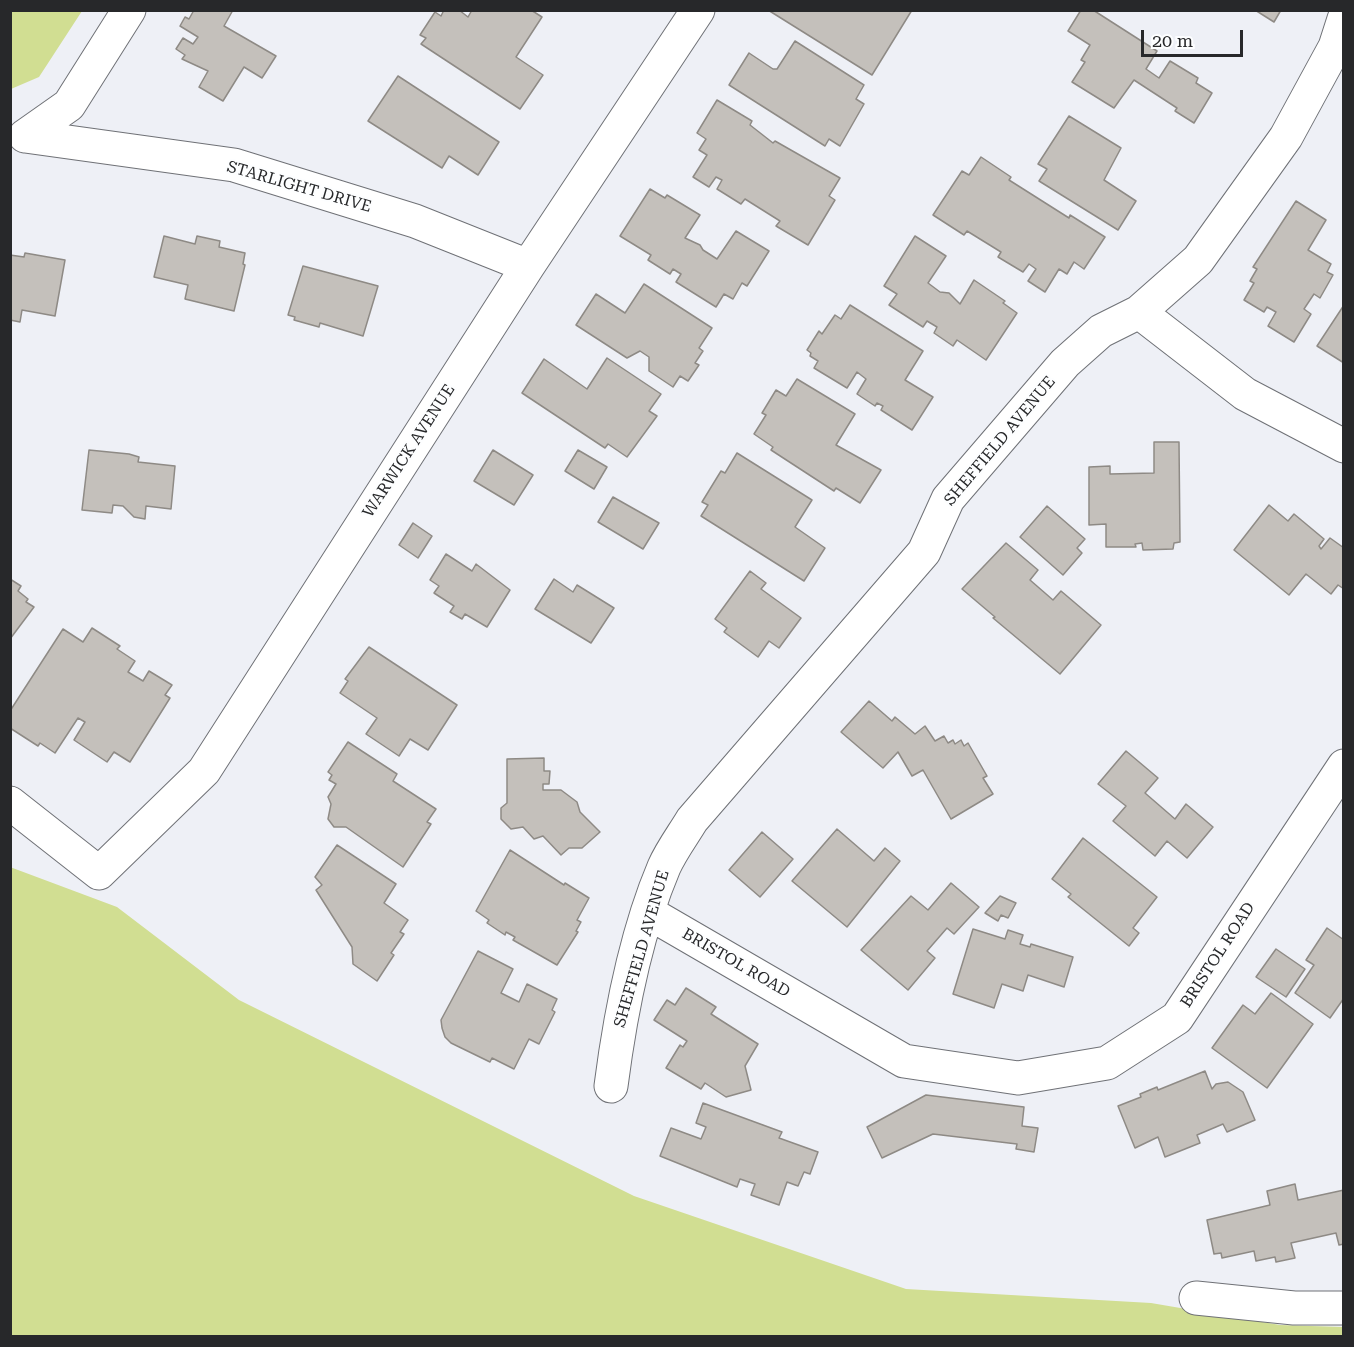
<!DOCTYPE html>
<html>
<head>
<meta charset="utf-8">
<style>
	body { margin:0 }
	#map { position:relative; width:1354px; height:1347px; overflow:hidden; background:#eef0f6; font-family:"Roboto Serif",serif }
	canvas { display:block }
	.frame { position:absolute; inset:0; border:12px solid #27282a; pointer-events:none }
	.scale { position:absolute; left:1141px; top:30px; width:102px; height:27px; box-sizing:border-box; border:3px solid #27282a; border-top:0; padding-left:8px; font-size:18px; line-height:21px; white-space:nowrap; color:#27282a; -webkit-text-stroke:4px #fdfeff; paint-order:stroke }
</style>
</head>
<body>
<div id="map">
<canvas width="1354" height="1347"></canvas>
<div class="frame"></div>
<div class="scale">20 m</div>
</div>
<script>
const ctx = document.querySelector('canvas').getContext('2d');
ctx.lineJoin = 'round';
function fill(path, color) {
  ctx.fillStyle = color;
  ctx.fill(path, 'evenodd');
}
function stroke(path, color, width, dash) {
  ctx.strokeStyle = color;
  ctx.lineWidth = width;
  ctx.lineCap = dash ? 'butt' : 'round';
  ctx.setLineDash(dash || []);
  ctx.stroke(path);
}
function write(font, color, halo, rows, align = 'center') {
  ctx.font = font + ' "Roboto Serif",serif';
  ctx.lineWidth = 4.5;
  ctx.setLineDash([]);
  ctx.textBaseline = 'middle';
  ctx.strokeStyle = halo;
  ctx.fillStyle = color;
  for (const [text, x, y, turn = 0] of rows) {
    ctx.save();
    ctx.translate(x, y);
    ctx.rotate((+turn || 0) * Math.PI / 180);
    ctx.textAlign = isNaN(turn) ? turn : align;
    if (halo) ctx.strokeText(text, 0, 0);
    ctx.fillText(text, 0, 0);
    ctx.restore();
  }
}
fill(new Path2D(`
	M11 10 82 11 39 77 11 89Z
	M10 867 117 907 239 1000 634 1196 906 1289 1151 1303 1280 1325 1343 1327V1336H11Z`), '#d1de92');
const building = new Path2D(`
	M194 10H233L224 26 276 56 262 78 244 67 223 101 199 87 208 71 182 59 185 55 176 49 183 38 193 44 198 37 180 26 185 17 189 19Z
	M444 10H459L468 17 472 10H531L542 17 516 57 543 75 520 109 421 44 426 38 420 35 435 12 441 16Z
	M768 10H912L872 75Z
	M1081 10H1093L1157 51 1146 69 1159 78 1170 61 1198 78 1196 83 1212 93 1194 123 1175 111 1177 108 1134 80 1114 108 1072 82 1085 62 1081 60 1090 45 1068 31Z
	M1255 10H1281L1274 22Z
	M795 41 864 85 856 99 864 104 840 146 829 139 825 146 729 85 749 53 773 69H777Z
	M398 76 499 142 478 175 449 156 442 168 368 121Z
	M717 100 752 121 750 125 773 143 775 141 840 178 829 196 835 200 808 245 776 226 780 221 745 199 741 204 717 189 722 180 716 177 709 187 693 177 707 155 699 150 706 139 697 133Z
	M1069 116 1121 148 1104 180 1136 201 1118 230 1039 181 1047 169 1038 164Z
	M981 157 1011 177 1009 180 1069 218 1070 215 1105 237 1084 269 1074 262 1067 274 1059 269 1045 292 1028 281 1036 269 1029 264 1023 272 998 257 1001 252 967 231 964 235 933 215 962 171 969 175Z
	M650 189 665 198 667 195 700 215 685 238 700 245 703 250 717 259 736 231 769 251 747 286 742 283 733 299 724 294 716 307 676 282 681 274 673 269 670 274 648 260 651 255 620 236Z
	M1296 201 1326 220 1308 250 1331 264 1327 272 1333 275 1320 298 1314 294 1304 309 1311 314 1294 342 1268 326 1276 312 1267 307 1264 312 1244 300 1254 283 1250 281 1257 269 1253 267Z
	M164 236 195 244 197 236 220 241 219 247 245 253 243 264 245 265 234 311 185 299 188 285 154 277Z
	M915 236 946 256 928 283 940 292 949 293 960 304 974 280 1005 301 1003 303 1017 313 986 360 957 340 953 346 934 333 937 327 927 321 923 327 889 305 897 294 884 286Z
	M25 253 65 260 55 316 22 310 20 322 10 320V255L24 257Z
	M303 266 378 286 363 336 320 323 319 327 294 320 295 317 288 315Z
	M644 284 712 328 699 348 703 351 695 363 699 365 688 381 680 376 673 387 649 371V357L640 351 627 358 576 325 596 294 625 313Z
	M850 305 923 351 905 380 933 397 912 430 881 410 883 406 877 403 875 406 857 394 866 379 857 372 847 388 814 368 818 361 810 356 811 353 807 350 819 331 822 334 835 315 841 319Z
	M1344 305V363L1317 346Z
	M607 358 661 394 649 411 657 416 627 457 608 444 605 448 522 393 544 359 587 389Z
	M797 379 855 414 836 445 881 470 860 503 836 488 834 491 771 450 773 447 754 434 766 415 762 413 776 390 786 396Z
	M1154 442H1179L1180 542 1174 543 1173 549 1143 550 1142 543 1135 544 1136 547H1106V524L1089 525V467L1110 466V474L1154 473Z
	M89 450 129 454 139 457 138 462 175 466 171 509 146 506 145 519 134 517 123 506 113 505 112 513 82 510Z
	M493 450 533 475 514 505 474 481Z
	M578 450 607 467 594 489 565 471Z
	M737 453 812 500 795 527 825 548 804 581 701 516 708 505 702 502 721 471 725 473Z
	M613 497 659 523 643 549 598 522Z
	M1269 505 1288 521 1294 514 1324 539 1319 546 1321 549 1330 538 1344 548V589L1338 585 1331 594 1306 574 1289 595 1234 550Z
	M1047 506 1085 539 1077 548 1082 553 1063 575 1020 537Z
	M413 523 432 536 418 558 399 545Z
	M1006 543 1038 570 1030 580 1053 600 1061 591 1101 625 1060 674 993 618 995 617 962 589Z
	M446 554 472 571 476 564 510 590 487 627 465 614 462 619 450 612 454 606 434 593 439 586 430 580Z
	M750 571 766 583 761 589 801 618 779 648 769 641 758 657 724 632 727 628 715 619Z
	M10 579 21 586 18 591 28 599 26 602 34 607 10 639Z
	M554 579 573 592 577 585 614 608 591 643 535 609Z
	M92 628 120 646 117 649 135 661 128 672 143 681 149 671 172 685 165 695 170 698 130 762 114 752 107 762 74 740 85 722 78 718 55 753 40 743 38 746 10 728V711L63 629 83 642Z
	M369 647 457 705 428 750 410 739 399 756 366 734 377 718 340 693 348 681 345 679Z
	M869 701 892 721 895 717 915 734 925 726 935 741 944 736 948 743 953 740 955 744 961 740 964 746 968 743 987 776 983 778 993 794 951 819 923 770 912 776 898 752 883 768 841 732Z
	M348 742 397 774 393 781 436 809 427 822 431 824 403 867 346 827H334L328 819 331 804 328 797 336 784 329 780 332 775 328 772Z
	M1126 751 1158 778 1145 793 1175 819 1186 804 1213 827 1187 858 1167 841 1155 856 1113 821 1126 806 1098 784Z
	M544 758V771H550L549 784H543V790H561L577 802 580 812 600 832 582 848H569L561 855 543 836 534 839 523 827 511 829 501 819V808L507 803V759Z
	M837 829 874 861 885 848 900 861 847 927 792 881Z
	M762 832 793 859 760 897 729 870Z
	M1083 838 1157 897 1133 928 1139 933 1129 946 1068 897 1071 894 1052 879Z
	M337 845 396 884 384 903 408 920 400 932 404 934 391 953 394 955 377 981 353 964 352 947 316 890 322 885 315 877Z
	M510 850 564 885 565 883 589 898 577 920 581 922 576 931 578 932 557 965 513 940 515 937 506 932 505 935 487 923 489 920 476 911Z
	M951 883 979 907 954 934 947 928 927 951 935 958 908 990 861 950 911 896 928 910Z
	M1000 896 1016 903 1008 918 1001 915 998 921 985 913Z
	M1327 928 1344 940V998L1330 1018 1295 993 1314 965 1306 960Z
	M973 929 1005 939 1008 930 1023 935 1020 944 1030 947 1031 944 1073 957 1064 987 1028 975 1023 991 1002 984 994 1008 953 994Z
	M1276 949 1305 969 1286 997 1256 977Z
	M478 951 513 969 501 993 519 1002 527 984 557 999 552 1010 555 1012 539 1044 529 1039 514 1069 492 1058 490 1062 451 1043 445 1037 442 1028 441 1020Z
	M686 988 716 1007 711 1014 758 1044 745 1066 751 1090 726 1097 705 1083 701 1089 666 1068 680 1045 683 1047 687 1041 654 1020 667 1000 675 1005Z
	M1271 993 1313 1024 1267 1088 1212 1048 1243 1005 1255 1014Z
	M1205 1071 1212 1089 1216 1084 1228 1082 1243 1092 1255 1120 1227 1132 1223 1124 1197 1135 1200 1143 1165 1157 1158 1137 1135 1148 1118 1106 1141 1097 1140 1094 1157 1087 1158 1090Z
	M926 1095 1024 1107 1022 1126 1038 1128 1034 1152 1016 1149 1017 1144 933 1134 882 1158 867 1127Z
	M703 1103 782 1132 779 1138 818 1152 810 1174 804 1172 798 1186 787 1182 779 1205 751 1195 755 1184 740 1179 737 1187 660 1156 671 1128 701 1139 706 1127 696 1123Z
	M1295 1184 1298 1200 1344 1190V1244L1339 1245 1336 1233 1291 1243 1295 1258 1276 1262 1275 1257 1256 1261 1254 1251 1222 1258 1221 1253 1214 1254 1207 1220 1270 1205 1267 1191Z`);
fill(building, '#c4c0bb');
stroke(building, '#8e8a85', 1.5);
const minor = new Path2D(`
	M25 136 234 165 415 221 528 266
	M25 136 69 105 129 10
	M1139 312 1245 394 1344 446
	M10 803 99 873 204 771 528 266 698 10
	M649 913 904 1061 1018 1078 1107 1063 1177 1018 1344 766
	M611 1086C620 1016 636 933 664 867 671 851 683 835 692 820L924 552 948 499 1065 363 1101 331 1139 312 1198 260 1286 137 1335 47 1344 19
	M1196 1298 1294 1308H1344`);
stroke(minor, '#6f7176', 35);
stroke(minor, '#fff', 33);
write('16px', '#27282a', '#fdfeff', [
	["STARLIGHT DRIVE",299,187,16],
	["SHEFFIELD AVENUE",1000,441,-50],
	["WARWICK AVENUE",409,451,-57],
	["SHEFFIELD AVENUE",642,949,-74],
	["BRISTOL ROAD",1218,955,-57],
	["BRISTOL ROAD",736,963,30]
]);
</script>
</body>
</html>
